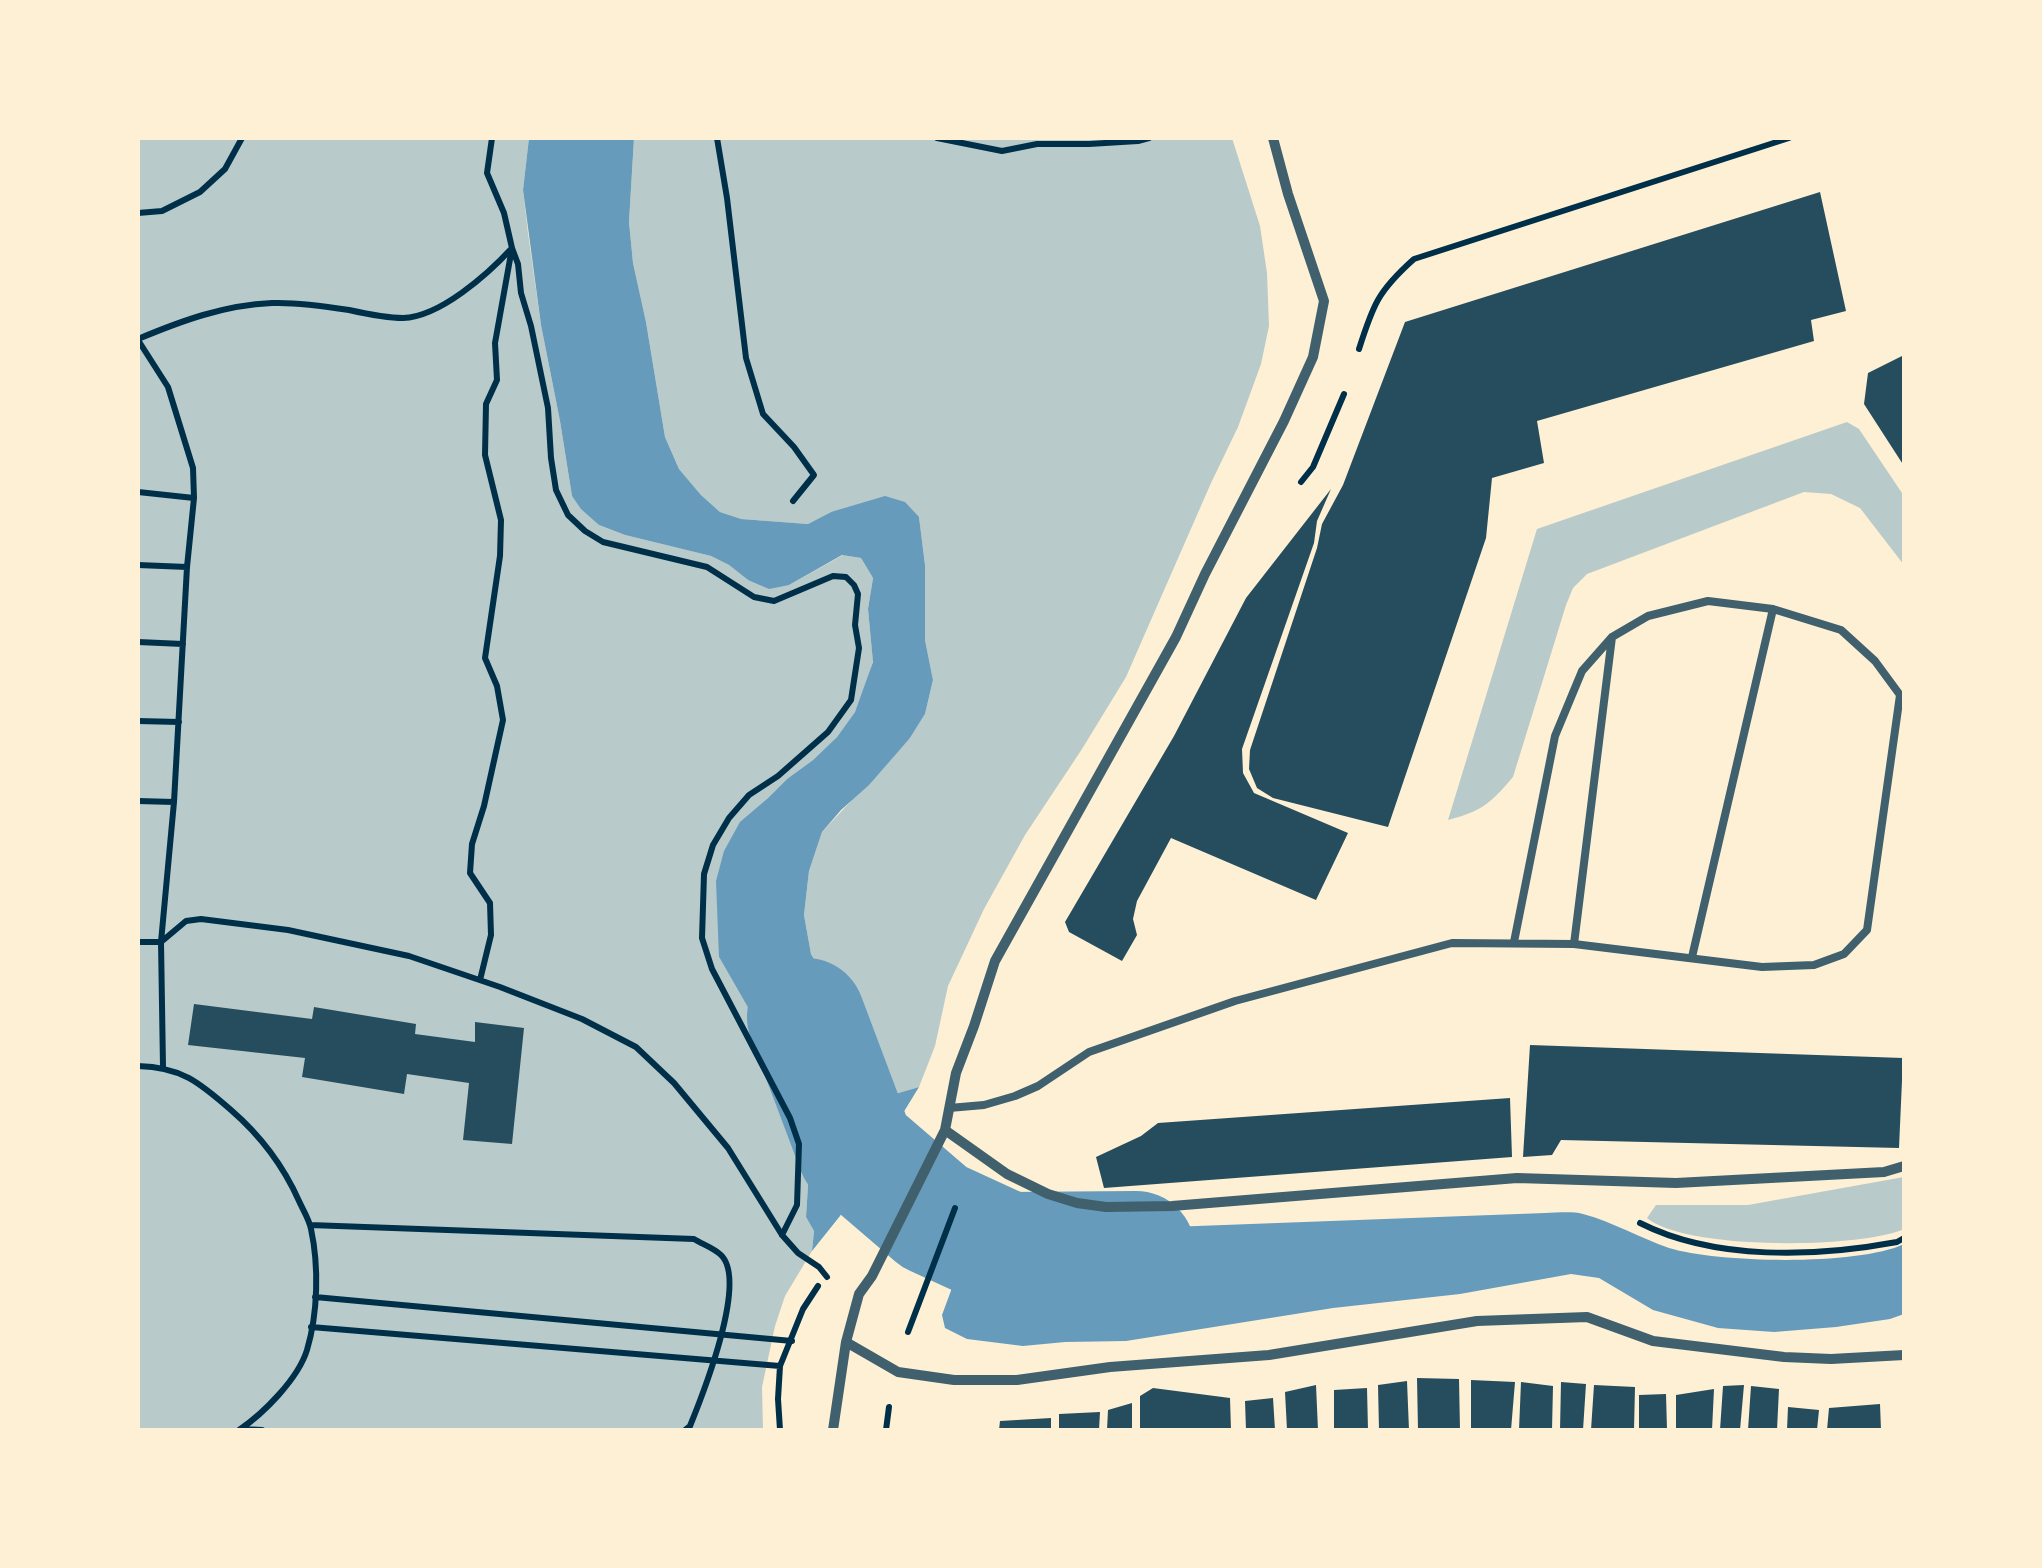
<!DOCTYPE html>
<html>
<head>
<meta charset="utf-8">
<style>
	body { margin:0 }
	#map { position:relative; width:2042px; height:1568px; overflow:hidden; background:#fdf0d5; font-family:"Times New Roman",serif }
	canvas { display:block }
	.frame { position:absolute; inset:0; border:140px solid #fdf0d5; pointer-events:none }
</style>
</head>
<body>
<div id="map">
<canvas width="2042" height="1568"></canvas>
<div class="frame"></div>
</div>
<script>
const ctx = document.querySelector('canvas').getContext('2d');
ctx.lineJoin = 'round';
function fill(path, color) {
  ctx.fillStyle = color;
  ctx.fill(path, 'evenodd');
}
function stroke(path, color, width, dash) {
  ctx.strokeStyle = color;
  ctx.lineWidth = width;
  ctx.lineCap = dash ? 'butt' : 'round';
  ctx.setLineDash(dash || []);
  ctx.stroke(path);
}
fill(new Path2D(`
	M138 138H529L523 190 528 233 541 325 560 421 572 496 599 525 625 535 711 556 729 565 748 580 789 585 843 555 861 558 873 578 868 609 873 661 866 686 855 712 837 737 813 760 787 779 767 799 719 957 754 1018 804 1120 808 1146 809 1170 806 1217 814 1231 812 1251 785 1296 775 1326 762 1387 763 1430H138Z
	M634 138H1232L1260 226 1267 273 1269 326 1261 364 1238 427 1211 483 1126 677 1082 749 1025 835 984 909 948 986 935 1046 919 1087 895 1094 875 1082 861 1056 846 1015 811 954 804 915 809 871 822 832 910 738 925 714 933 680 925 640V565L919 517 831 512 808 524 740 519 720 512 701 495 679 469 665 437 646 322 633 263 629 222Z
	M1847 422 1859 429 1904 496V565L1860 508 1831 494 1804 492 1587 574 1573 588 1566 605 1513 777C1490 804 1482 811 1448 820L1537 529Z
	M1904 1177V1229C1859 1249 1684 1250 1647 1218L1656 1205H1748Z`), '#b9caca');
fill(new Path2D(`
	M529 138H634L629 222 633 263 646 322 665 437 679 469 701 495 720 512 741 519 808 524 831 512 885 496 905 502 919 517 925 565V640L933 680 925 714 910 738 869 785 841 810 822 832 809 871 804 915 811 954 846 1015 861 1056 875 1082 895 1094 919 1087 840 1216 812 1251 814 1231 806 1217 809 1170 804 1120 754 1018 719 957 716 881 724 851 740 822 767 799 787 779 813 760 837 737 855 712 873 662 868 609 873 578 861 558 842 555 789 585 769 589 748 580 729 565 711 556 625 535 599 525 581 509 572 496 560 421 541 325 523 190Z
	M1545 1213C1557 1213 1571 1211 1583 1214 1613 1222 1640 1238 1669 1248 1718 1263 1858 1266 1904 1244V1314L1890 1319 1836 1327 1774 1332 1718 1328 1653 1310 1599 1278 1571 1274 1460 1294 1333 1308 1126 1341 1065 1342 1023 1346 967 1339 945 1328 942 1315 966 1250 988 1227 998 1222 1011 1220 1045 1229H1117Z`), '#669bbc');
stroke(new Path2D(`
	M806 1017 856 1150 934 1217 1008 1251 1136 1250`), '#669bbc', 118);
fill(new Path2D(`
	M1820 192 1846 311 1811 320 1814 341 1537 421 1544 463 1492 478 1486 538 1388 827 1273 798 1257 788 1249 769 1250 750 1317 548 1322 524 1343 485 1405 322Z
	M1904 355V466L1864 404 1868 373Z
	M1331 489 1317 521 1314 543 1242 749 1243 773 1254 793 1348 833 1316 900 1171 838 1137 901 1133 919 1137 935 1122 961 1069 932 1065 922 1174 736 1246 598Z
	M194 1004 312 1019 314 1007 416 1024 415 1034 475 1042V1022L524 1028 512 1144 463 1140 469 1083 407 1074 404 1094 302 1077 305 1058 188 1045Z
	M1530 1045 1903 1058 1899 1148 1561 1140 1552 1155 1523 1157Z
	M1510 1098 1512 1157 1104 1188 1096 1157 1141 1136 1158 1123Z
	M1417 1378 1459 1379 1460 1430H1418Z
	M1471 1380 1515 1382 1511 1430H1471Z
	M1407 1381 1409 1430H1379L1378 1385Z
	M1521 1382 1553 1386 1552 1430H1519Z
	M1561 1382 1586 1384 1583 1430H1560Z
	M1316 1385 1318 1430H1287L1285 1392Z
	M1594 1385 1635 1387 1634 1430H1591Z
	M1744 1385 1740 1430H1720L1723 1386Z
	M1751 1386 1779 1389 1777 1430H1748Z
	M1153 1388 1230 1398 1231 1430H1140V1396Z
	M1367 1388 1368 1430H1334V1390Z
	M1714 1389 1712 1430H1676V1395Z
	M1666 1394 1667 1430H1639V1395Z
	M1273 1398 1275 1430H1246L1245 1401Z
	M1132 1403V1430H1107L1108 1410Z
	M1880 1404 1881 1430H1827L1829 1408Z
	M1788 1407 1819 1410 1817 1430H1787Z
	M1100 1412 1099 1430H1059V1414Z
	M1051 1418V1430H999L1000 1421Z`), '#264d5e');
stroke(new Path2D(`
	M717 138 727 198 746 358 763 414 794 447 814 475 793 501
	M937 138 1002 151 1037 144H1089L1138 141 1149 138
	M138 213 162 211 200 192 225 169 242 138
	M138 339C181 321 224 305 272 303 297 302 324 306 349 310 367 314 385 318 403 318 440 317 488 274 512 248L518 264 521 293 531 326 548 408 551 458 556 490 568 515 585 531 603 542 707 567 754 597 774 601 833 576 846 577 854 585 858 594 855 625 859 648 851 700 828 732 778 776 749 795 729 818 713 845 704 874 702 938 712 969 790 1118 799 1144 797 1205 782 1235
	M138 340 168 387 193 468 194 498 187 567 174 802 161 942 163 1067
	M1359 349C1373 305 1378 291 1414 259L1789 138
	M1301 482 1313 467 1344 394
	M138 492 194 498
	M138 565 187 567
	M138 642 183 644
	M138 721 179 722
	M138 801 174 802
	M138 942H161L186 921 201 919 288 930 409 956 500 987 582 1019 636 1047 674 1083 728 1148 782 1235 798 1253 819 1267 827 1277
	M480 980 491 935 490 903 470 873 472 844 484 806 503 720 497 686 485 658 500 556 501 520 485 455 486 404 497 380 495 343 512 248 504 213 487 173 492 138
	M138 1066C181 1067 199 1082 231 1110 261 1136 283 1165 299 1201 303 1210 309 1219 311 1229 319 1266 318 1313 307 1350 298 1379 263 1414 239 1430
	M1640 1223C1715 1261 1816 1257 1897 1242L1904 1238
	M310 1225 694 1239C702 1244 714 1248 721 1255 748 1281 703 1394 690 1426L685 1430
	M315 1297 792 1341
	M311 1327 780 1366
	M908 1332 955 1208
	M243 1429 262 1430
	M780 1430 778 1399 780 1366 803 1309 818 1286
	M886 1430 889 1407`), '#003049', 6);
stroke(new Path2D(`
	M1574 944 1612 637
	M1692 957 1773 609
	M949 1108 984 1105 1015 1096 1038 1086 1089 1052 1235 1001 1452 943 1574 944 1762 967 1814 965 1844 954 1867 930 1900 695 1875 661 1841 630 1773 609 1708 601 1648 616 1612 637 1582 671 1555 736 1514 942`), '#3f606c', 8);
stroke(new Path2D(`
	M945 1130 1007 1174 1048 1194 1077 1203 1106 1207 1172 1206 1517 1178 1676 1183 1884 1172 1904 1166
	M846 1342 898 1372 954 1380H1017L1110 1367 1269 1355 1477 1321 1587 1317 1653 1341 1784 1357 1831 1359 1904 1355
	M833 1430 846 1342 859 1294 872 1276 945 1130 956 1073 974 1026 995 961 1176 637 1205 574 1284 421 1313 357 1324 301 1288 194 1273 138`), '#3f606c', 10);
</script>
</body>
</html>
